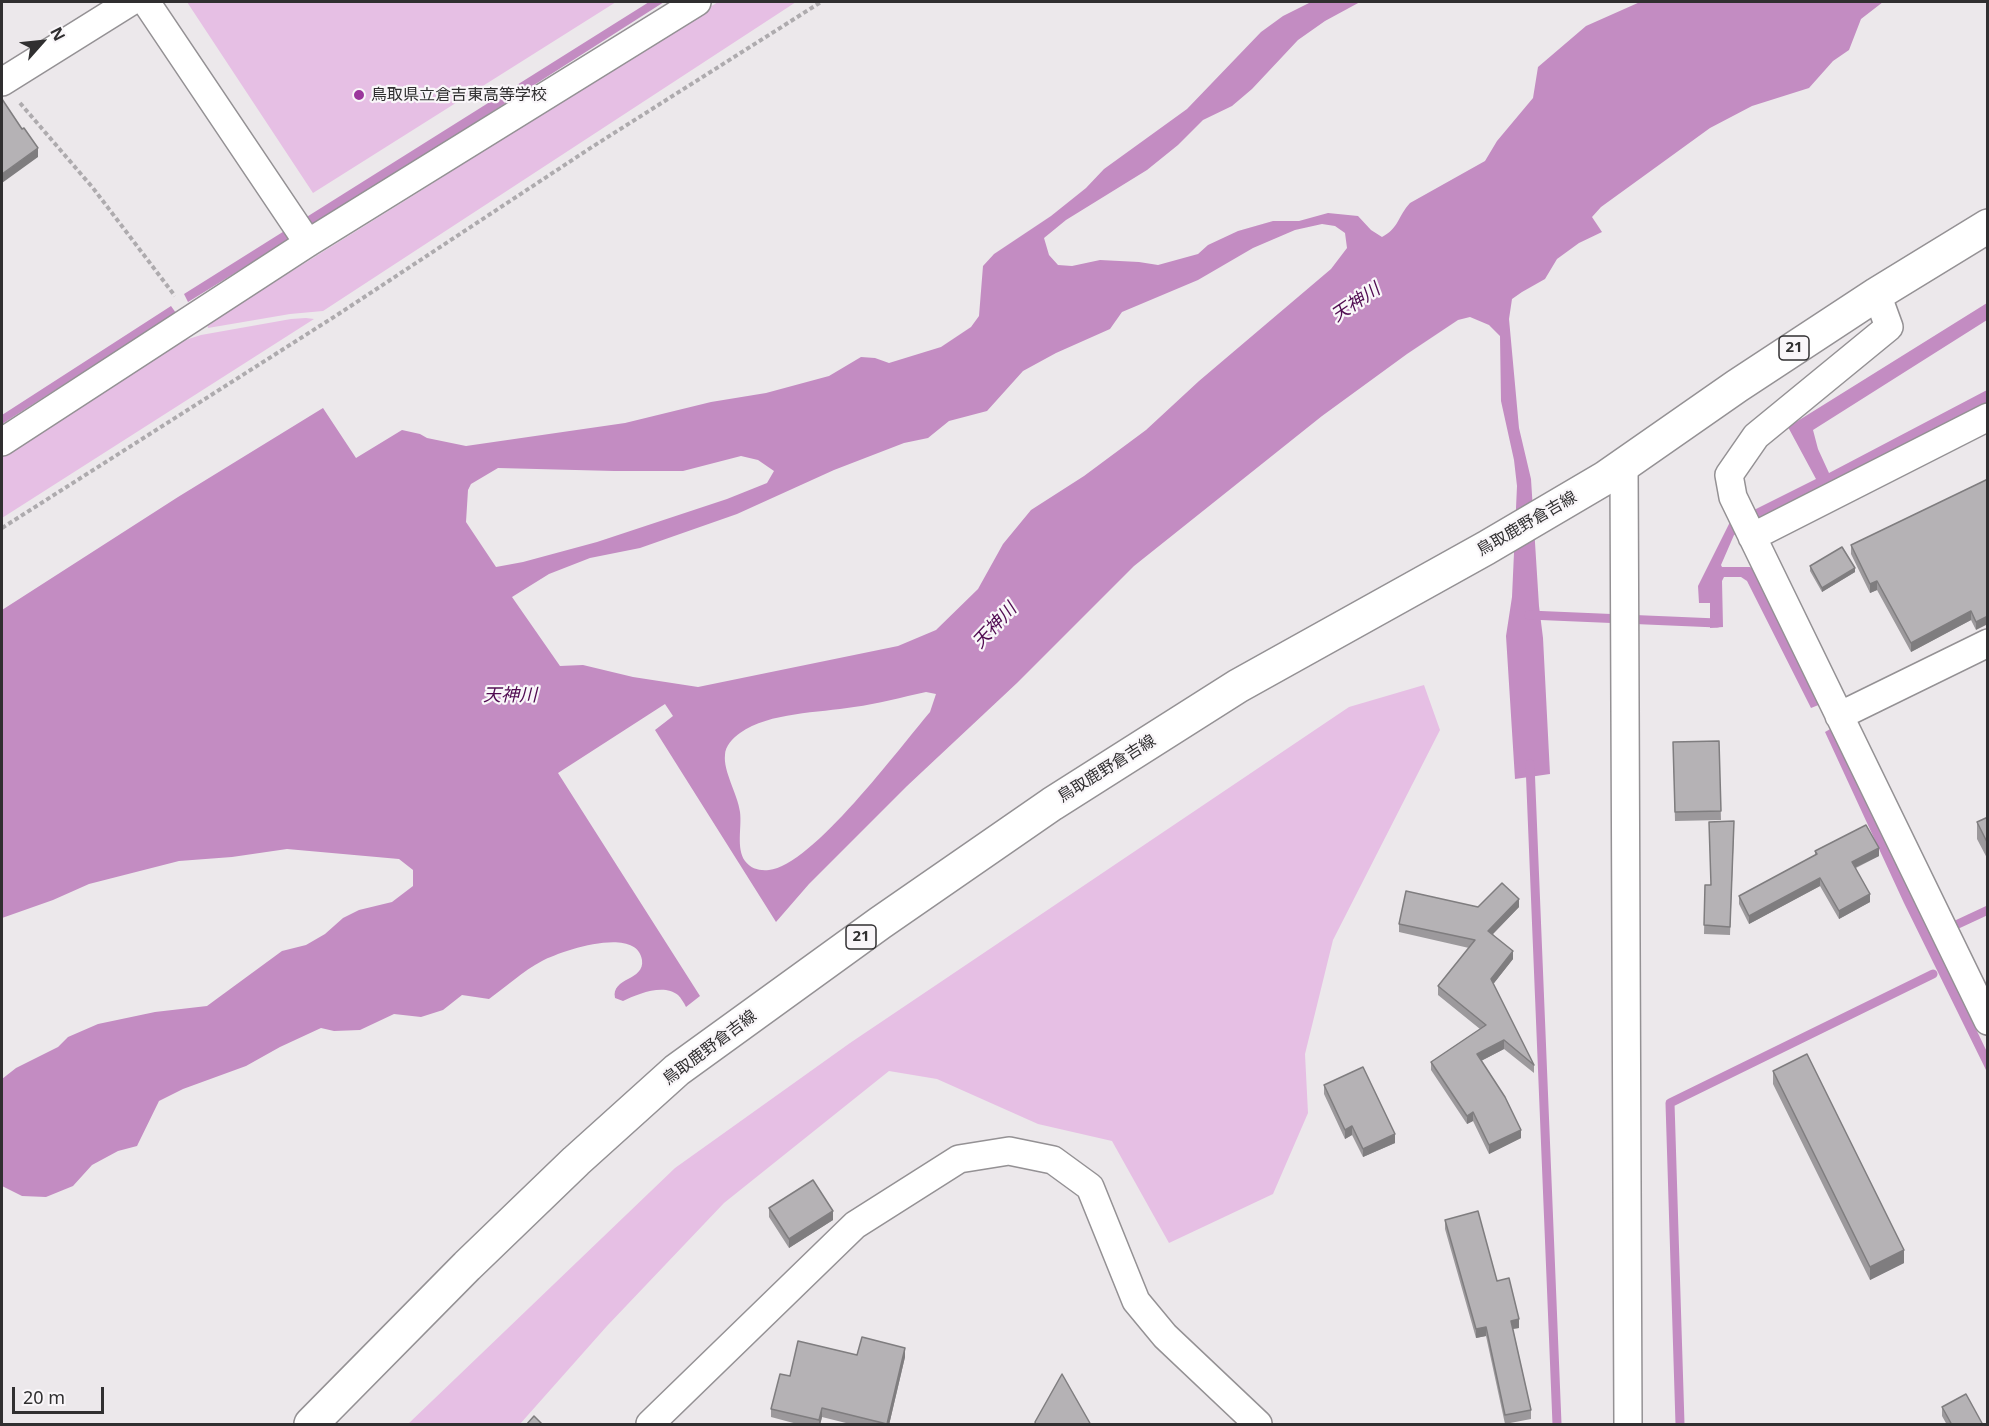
<!DOCTYPE html>
<html>
<head>
<meta charset="utf-8">
<style>
	body { margin:0 }
	#map { position:relative; width:1989px; height:1426px; overflow:hidden; background:#ece8eb; font-family:"Noto Sans",sans-serif }
	canvas { display:block }
	.frame { position:absolute; inset:0; border:3px solid #302f30; pointer-events:none }
	.north { position:absolute; left:12px; top:12px; width:60px; height:60px; -webkit-text-stroke:4px #f9f6f9; paint-order:stroke; rotate:63deg; font-size:16px; font-weight:700; line-height:24px; text-align:center; color:#302f30 }
	.north::after { content:''; display:block; margin:auto; width:21px; height:27px; background:#302f30; clip-path:polygon(50% 0,100% 100%,50% 72%,0 100%) }
	.scale { position:absolute; left:12px; top:1387px; width:92px; height:27px; box-sizing:border-box; border:3px solid #302f30; border-top:0; padding-left:8px; font-size:18px; line-height:21px; white-space:nowrap; color:#302f30; -webkit-text-stroke:4px #f9f6f9; paint-order:stroke }
</style>
</head>
<body>
<div id="map">
<canvas width="1989" height="1426"></canvas>
<div class="frame"></div>
<div class="north">N</div>
<div class="scale">20 m</div>
</div>
<script>
const ctx = document.querySelector('canvas').getContext('2d');
ctx.lineJoin = 'round';
function fill(path, color) {
  ctx.fillStyle = color;
  ctx.fill(path, 'evenodd');
}
function stroke(path, color, width, dash) {
  ctx.strokeStyle = color;
  ctx.lineWidth = width;
  ctx.lineCap = dash ? 'butt' : 'round';
  ctx.setLineDash(dash || []);
  ctx.stroke(path);
}
function write(font, color, halo, rows, align = 'center') {
  ctx.font = font + ' "Noto Sans","Noto Sans JP",sans-serif';
  ctx.lineWidth = 4.5;
  ctx.setLineDash([]);
  ctx.textBaseline = 'middle';
  ctx.strokeStyle = halo;
  ctx.fillStyle = color;
  for (const [text, x, y, turn = 0] of rows) {
    ctx.save();
    ctx.translate(x, y);
    ctx.rotate((+turn || 0) * Math.PI / 180);
    ctx.textAlign = isNaN(turn) ? turn : align;
    if (halo) ctx.strokeText(text, 0, 0);
    ctx.fillText(text, 0, 0);
    ctx.restore();
  }
}
fill(new Path2D(`
	M187 2H616L313 193Z
	M718 2H796L323 311 290 314 208 328 207 324 414 195Z
	M306 318 314 319 2 518V457L182 341 201 335 291 319Z
	M1424 685 1440 730 1333 940 1305 1054 1308 1113 1273 1194 1169 1243 1112 1141 1038 1124 937 1079 889 1071 724 1203 607 1326 520 1424H408L675 1168 850 1043 1349 707Z`), '#e6bfe4');
fill(new Path2D(`
	M649 2H664L376 186 188 302 184 294Z
	M1311 2H1360L1325 21 1298 40 1252 89 1232 106 1203 120 1178 145 1147 170 1066 220 1044 238 1049 255 1058 265 1072 266 1100 260 1139 262 1158 265 1198 254 1208 245 1238 231 1273 221H1299L1328 213 1358 216 1371 230 1382 237C1399 228 1398 216 1410 203L1485 161 1497 141 1533 98 1538 67 1586 26 1640 2H1883L1861 19 1849 50 1833 61 1809 88 1752 106 1710 128 1601 207 1592 217 1602 232 1579 243 1557 259 1545 279 1522 292 1512 299 1509 319 1519 428 1531 479 1539 606 1543 638 1550 774 1515 779 1506 636 1512 597 1517 486 1514 460 1501 401 1500 336 1489 325 1470 317 1458 320 1407 354 1322 416 1134 566 1017 683 907 786 809 884 776 922 655 730 673 716 665 704 558 773 700 996 686 1007C684 1003 681 998 678 995 664 983 637 994 623 1001L615 998C611 977 645 981 642 960 637 925 561 951 542 961 523 971 507 986 489 999L462 995 443 1010 421 1017 394 1014 360 1030 334 1031 321 1028 280 1047 246 1066 183 1089 159 1101 137 1146 118 1151 92 1165 73 1186 46 1197 22 1196 2 1186V1079L16 1068 58 1047 68 1037 98 1024 155 1012 207 1006 282 951 306 945 325 934 343 918 359 910 392 902 413 886V870L399 859 287 849 232 857 179 861 89 884 53 900 2 918V610L178 497 323 408 356 458 402 430 420 434 427 438 466 446 625 423 711 402 766 393 829 376 861 357 875 358 889 363 941 347 971 327 979 316 983 266 994 254 1051 216 1086 188 1104 169 1187 109 1261 32 1283 16ZM1322 224 1335 226 1345 233 1347 248 1331 269 1199 381 1146 430 1084 476 1031 510 1003 544 978 589 936 630 898 646 698 687 633 677 583 665 560 666 512 597 549 574 590 558 640 548 737 514 834 470 904 443 928 438 949 421 987 411 1023 371 1056 353 1110 329 1122 312 1198 280 1253 248 1295 230ZM741 456 758 460 774 471 767 483 727 499 597 542 523 562 496 567 466 522 468 490 471 484 498 468 614 471H683ZM926 692 936 694 930 712C900 747 812 866 769 870 760 871 751 869 745 861 736 848 742 827 740 812 738 795 723 771 725 755 725 746 733 738 740 733 770 712 818 713 854 707 878 704 902 697 926 692Z
	M1987 303V320L1813 430 1818 449 1829 473 1987 390V407L1734 535 1721 565 1722 567H1750L1753 569 1821 704 1811 708 1747 581 1741 577H1724L1722 581 1723 627 1710 628V603H1699L1698 586 1730 522 1816 479 1788 427Z
	M171 306 176 313 2 424V415Z
	M1832 728 1987 1052V1072L1904 903 1825 732Z`), '#c38cc2');
stroke(new Path2D(`
	M1529 615 1717 623V618
	M1530 764 1557 1424
	M1958 924 1988 910
	M1680 1424 1670 1103 1933 974`), '#c38cc2', 9);
const minor = new Path2D(`
	M146 2 308 243
	M2 82 130 2
	M1877 294 1889 327 1756 436 1729 475 1733 497 1988 1021
	M2 442 308 243 697 2
	M1624 465 1628 1424
	M1752 537 1988 417
	M1839 716 1988 643
	M650 1424 855 1225 959 1159 1009 1151 1053 1160 1090 1187 1136 1301 1165 1336 1258 1424`);
const primary = new Path2D(`
	M311 1424 467 1266 576 1161 677 1070 880 923 1052 804 1238 686 1486 548 1605 478 1737 386 1877 294 1988 226`);
stroke(minor, '#949194', 30);
stroke(primary, '#949194', 36);
stroke(new Path2D(`
	M20 103 93 188 175 296
	M2 528 337 315 592 147 821 2`), '#aeabae', 4, [4.5, 3]);
stroke(minor, '#fff', 27);
stroke(primary, '#fff', 33);
fill(new Path2D(`
	M1988 479 1976 630 1971 620 1911 652 1877 590 1870 593 1851 554V545Z
	M1810 566 1855 572 1822 592 1810 571Z
	M1719 741 1721 820 1675 821 1673 742Z
	M1988 817V860L1977 839V822Z
	M1734 830 1730 935 1704 934 1705 885H1710Z
	M1815 851 1879 856 1856 868 1870 902 1839 919 1820 886 1749 924 1739 904V896L1815 855Z
	M1478 907H1519L1493 934 1513 959 1493 984 1534 1065V1073L1504 1049 1481 1061 1521 1138 1489 1154 1473 1121 1467 1124 1431 1070V1062L1480 1029 1438 995V986L1469 948 1399 932V924Z
	M1773 1071 1904 1263 1870 1280 1773 1084Z
	M1324 1085 1395 1143 1363 1157 1352 1135 1345 1139 1324 1094Z
	M769 1208 833 1220 789 1248 769 1217Z
	M1445 1220 1497 1281 1519 1328 1513 1329 1531 1410V1419L1505 1424 1486 1336 1476 1338 1445 1229Z
	M857 1355 905 1357 889 1425H854L822 1417 820 1425H801L771 1417V1409L790 1376Z
	M1942 1407 1983 1425H1947L1942 1416Z`), '#9c999c');
fill(new Path2D(`
	M38 148V157L2 183V174Z
	M1855 568V572L1822 592V588Z
	M1877 581V590L1870 593V584Z
	M1971 611V620L1911 652V643Z
	M1988 616V624L1976 630V622Z
	M1879 848V856L1852 869V862Z
	M1820 878V886L1749 924V916Z
	M1870 894V902L1839 919V911Z
	M1519 899V907L1488 939V931Z
	M1513 951V959L1491 987V979Z
	M1504 1040V1049L1477 1063V1054Z
	M1473 1112V1121L1467 1124V1116Z
	M1352 1126V1135L1345 1139V1130Z
	M1521 1130V1138L1489 1154V1145Z
	M1395 1134V1143L1363 1157V1149Z
	M833 1211V1220L789 1248V1239Z
	M1904 1250V1263L1870 1280V1267Z
	M1519 1319V1328L1511 1329V1321Z
	M1486 1327V1336L1476 1338V1329Z
	M905 1348V1357L889 1425H887Z
	M822 1408V1417L820 1425H819V1420Z`), '#7f7d7f');
const building = new Path2D(`
	M2 99 22 129 24 128 38 148 2 174Z
	M1988 479V616L1976 622 1971 611 1911 643 1877 581 1870 584 1851 545Z
	M1842 547 1855 568 1822 588 1810 566Z
	M1719 741 1721 811 1675 812 1673 742Z
	M1988 817V844L1977 822Z
	M1734 821 1730 927 1704 925 1705 885H1711L1709 822Z
	M1866 825 1879 848 1852 862 1870 894 1839 911 1820 878 1749 916 1739 896 1817 854 1815 851Z
	M1502 883 1519 899 1488 931 1513 951 1491 979 1534 1065 1504 1040 1477 1054 1505 1097 1521 1130 1489 1145 1473 1112 1467 1116 1431 1062 1486 1025 1438 986 1475 940 1399 924 1406 891 1478 907Z
	M1807 1054 1904 1250 1870 1267 1773 1071Z
	M1363 1067 1395 1134 1363 1149 1352 1126 1345 1130 1324 1085Z
	M813 1180 833 1211 789 1239 769 1208Z
	M1478 1211 1497 1281 1509 1278 1519 1319 1511 1321 1531 1410 1505 1415 1486 1327 1476 1329 1445 1220Z
	M862 1337 905 1348 887 1424 822 1408 819 1420 771 1409 780 1374 790 1376 798 1341 857 1355Z
	M1062 1374 1091 1425H1036L1035 1422Z
	M1966 1394 1983 1425H1952L1942 1407Z
	M534 1416 543 1425H526Z`);
fill(building, '#b5b2b5');
stroke(building, '#7f7d7f', 1.5);
for (const [x, y, r, color] of [
	[359,95,6,"#9b369c"]
]) {
  const dot = new Path2D();
  dot.arc(x, y, r, 0, 2 * Math.PI);
  ctx.fillStyle = color;
  ctx.fill(dot);
  stroke(dot, '#f9f6f9', 2);
}
for (const [x, y, w] of [
	[1794,348,30],
	[861,937,30]
]) {
  const box = new Path2D();
  box.roundRect(x - w / 2, y - 12, w, 24, 4.5);
  ctx.fillStyle = '#f9f6f9';
  ctx.fill(box);
  stroke(box, '#302f30', 1.5);
}
write('bold 15px', '#302f30', null, [
	["21",1794,348],
	["21",861,937]
]);
write('16px', '#302f30', '#f9f6f9', [
	["鳥取県立倉吉東高等学校",371,95]
], 'left');
write('16px', '#302f30', '#f9f6f9', [
	["鳥取鹿野倉吉線",1527,524,-30],
	["鳥取鹿野倉吉線",1107,769,-32],
	["鳥取鹿野倉吉線",710,1048,-37]
]);
write('italic 18px', '#500b51', '#f9f6f9', [
	["天神川",1356,303,-34],
	["天神川",995,626,-47],
	["天神川",510,696]
]);
</script>
</body>
</html>
